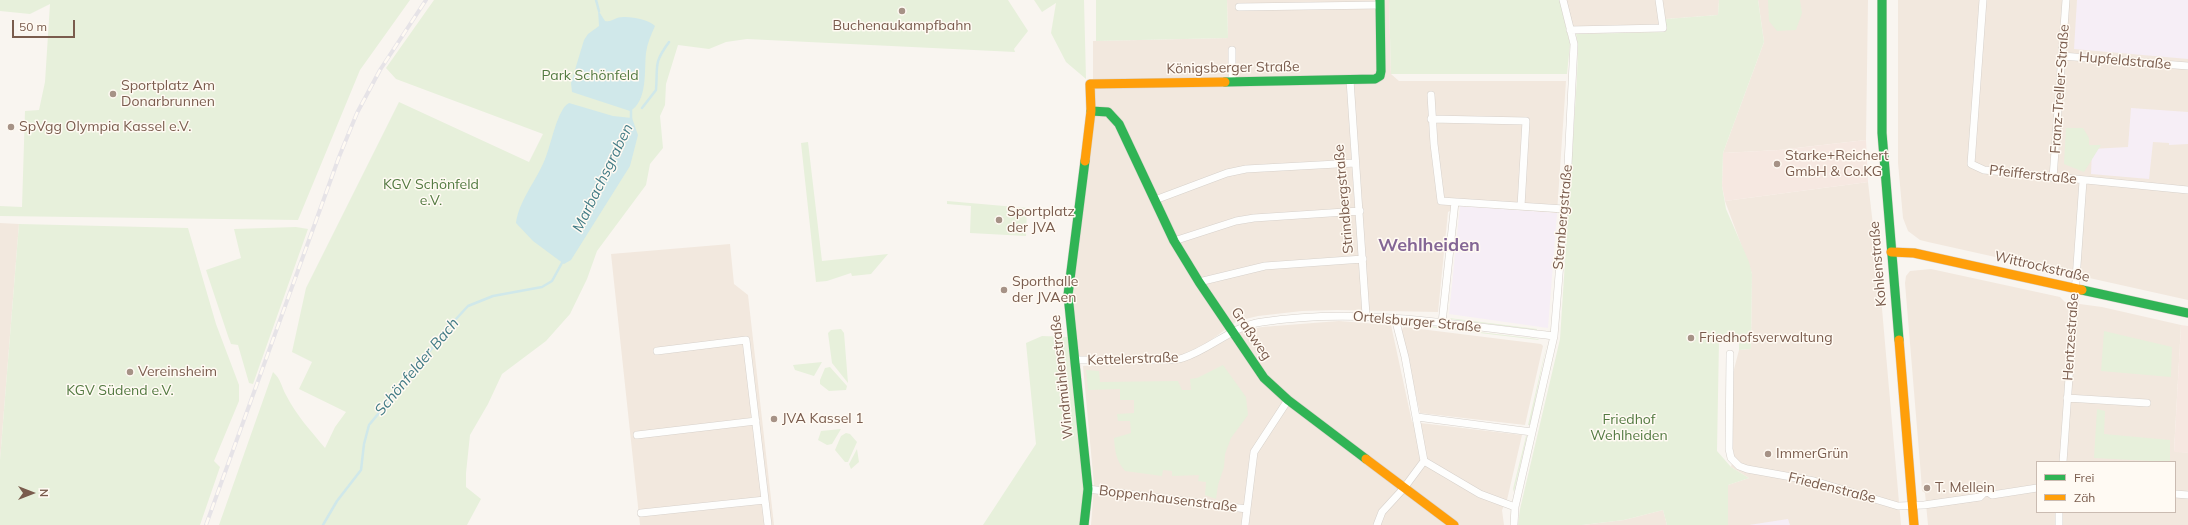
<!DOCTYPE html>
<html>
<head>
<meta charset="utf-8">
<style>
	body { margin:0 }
	#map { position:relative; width:2188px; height:525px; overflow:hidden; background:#f9f5f0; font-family:Mulish,sans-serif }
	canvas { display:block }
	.legend { position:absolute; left:2036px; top:461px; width:140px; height:52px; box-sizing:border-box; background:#fffaf3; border:1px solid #cabbb1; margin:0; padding:5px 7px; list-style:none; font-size:12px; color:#7a5c4d }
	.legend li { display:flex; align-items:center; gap:8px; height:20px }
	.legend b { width:20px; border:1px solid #cabbb1 }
	.north { position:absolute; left:12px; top:473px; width:40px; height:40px; -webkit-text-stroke:3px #fffaf3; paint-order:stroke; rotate:90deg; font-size:11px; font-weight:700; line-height:16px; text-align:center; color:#7a5c4d }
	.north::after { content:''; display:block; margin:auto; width:14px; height:18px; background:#7a5c4d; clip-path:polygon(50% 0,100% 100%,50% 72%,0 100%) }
	.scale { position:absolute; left:12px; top:20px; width:63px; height:18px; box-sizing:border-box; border:2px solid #7a5c4d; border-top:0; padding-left:5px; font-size:12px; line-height:14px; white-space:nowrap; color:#7a5c4d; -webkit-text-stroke:3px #fffaf3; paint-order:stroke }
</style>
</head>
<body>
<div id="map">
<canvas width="2188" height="525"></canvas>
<ul class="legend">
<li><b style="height:5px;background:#30b455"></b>Frei</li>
<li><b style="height:5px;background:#ff9f0a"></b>Zäh</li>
</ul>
<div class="north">N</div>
<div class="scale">50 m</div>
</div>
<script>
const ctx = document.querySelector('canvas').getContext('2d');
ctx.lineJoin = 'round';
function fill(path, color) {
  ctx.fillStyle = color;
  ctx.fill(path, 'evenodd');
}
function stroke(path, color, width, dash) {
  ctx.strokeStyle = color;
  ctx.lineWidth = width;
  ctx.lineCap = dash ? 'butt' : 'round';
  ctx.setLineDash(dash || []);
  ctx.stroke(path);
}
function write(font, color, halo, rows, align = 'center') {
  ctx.font = font + ' Mulish,sans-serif';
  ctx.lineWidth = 3;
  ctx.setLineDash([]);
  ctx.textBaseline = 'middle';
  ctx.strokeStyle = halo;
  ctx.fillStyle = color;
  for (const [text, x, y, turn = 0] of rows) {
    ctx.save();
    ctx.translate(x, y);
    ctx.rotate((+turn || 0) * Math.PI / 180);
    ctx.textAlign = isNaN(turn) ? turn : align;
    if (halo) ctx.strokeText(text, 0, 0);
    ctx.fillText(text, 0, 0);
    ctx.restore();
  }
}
fill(new Path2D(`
	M1227 0H1389L1391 74 1399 81H1566L1557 213 1460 206 1448 212 1438 312 1337 310 1302 311 1258 316 1237 321 1199 349 1181 357 1078 358 1071 295 1093 114V41L1228 38Z
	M1566 0H1719L1718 15 1666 19 1665 32 1576 34 1572 27Z
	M1758 0H1868L1866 140 1779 150 1723 153 1764 42Z
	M1898 0H2188V300L1928 242 1920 240 1908 231 1903 218 1898 163Z
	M1868 182 1880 286 1901 525H1728V485L1749 478 1731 467 1734 455 1732 446 1733 373 1739 350 1751 349 1752 274 1725 201Z
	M0 223 19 224 0 460Z
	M730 244 734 284 748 295 774 525H640L611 254Z
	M1931 269 2060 297 2065 302 2102 307 2181 325 2174 451 2188 453V525H1928L1925 493 1922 491 1921 476 1905 283 1906 276 1910 271ZM2037 462H2175V512H2037Z
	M1339 321 1391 325 1412 422 1522 435 1507 500 1502 510 1504 525H1091L1094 485 1083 366 1137 363 1204 352 1243 331 1262 327Z
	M1404 327 1541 344 1543 346 1525 425 1420 413 1401 330Z
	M1663 510 1667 525H1582L1624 520Z`), '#f2e8de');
fill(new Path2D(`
	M1866 140 1868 182 1725 201 1722 186 1723 153 1779 150Z
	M2181 325 2188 326V453L2174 452Z`), '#f6e8e1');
fill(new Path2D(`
	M2077 0H2188V59L2074 49Z
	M2131 108 2188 112V144L2169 145V143L2153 142 2149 179 2091 174 2092 149 2128 147Z
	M1460 206 1557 213 1548 328 1449 314Z
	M1788 519 1790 525H1749Z`), '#f6eef6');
fill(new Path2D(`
	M0 0H410L360 70 298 220 0 216V206L22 207 25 111 39 110 45 82 50 4 30 14 0 11Z
	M434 0H1008L1028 31 1014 49 1015 52 747 39 726 42 709 49 678 45 666 84 665 105 660 116 663 148 650 164 646 185 597 251 587 279 570 314 546 341 502 374 488 404 470 435 466 473V487L481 499 467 525H219L273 372C281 379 281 386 286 395 296 415 311 431 325 448L335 427 346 412 299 389 312 362 292 352 306 288 399 102 529 162 543 134 396 79 386 68Z
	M1034 0H1084L1086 79 1066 62 1051 33 1056 3 1042 12Z
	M1096 0H1227L1228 38 1096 41Z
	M1389 0H1560L1570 44 1567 74H1391Z
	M1719 0H1758L1764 42 1723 153 1722 186 1726 209 1749 262 1752 274 1751 349 1739 350V340H1719L1717 451 1731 467 1749 478 1728 485V525H1667L1663 510 1624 520 1582 525H1518L1520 509 1560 339 1577 77 1578 46 1576 34 1665 32 1666 19 1718 15Z
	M1768 0H1800L1802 13 1796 30 1777 31 1769 21Z
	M2066 128H2083L2089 138V145H2101L2084 172 2064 164Z
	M808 142 822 261 888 254 871 274 852 276 851 273 827 281 816 282 801 143Z
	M947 201 1027 208 1026 236 970 233 971 206 947 204Z
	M19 224 188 228 216 324 239 385V401L214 461 220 467 200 525H0V460Z
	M296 227 308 229 253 384 249 383 238 345 231 344 228 336 206 270 241 258 234 229Z
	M1449 318 1537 329V330L1450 319Z
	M1404 323 1538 339 1539 340 1404 324Z
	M841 329 844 333 848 383 832 363 828 333 831 330Z
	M2104 331 2172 347 2171 377 2101 371Z
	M1042 336 1068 337 1084 490 1081 525H983L1036 444 1026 343Z
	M1547 343 1530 425H1528Z
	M822 362 814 376 795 370 793 365Z
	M1223 365 1246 397 1248 415 1231 438 1225 454 1224 467 1218 485 1216 499 1205 495 1206 482 1198 481 1199 475 1172 476V471L1163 470 1162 476 1125 471C1116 460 1115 452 1114 438L1131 433 1130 421H1118L1117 414 1134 413V400H1120V389L1088 390 1086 370 1099 371 1100 382 1178 381 1182 390H1191L1190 379 1197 378Z
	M830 367 847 386 846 390 829 391 820 384V380L825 368Z
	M2097 409 2105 411 2104 434 2170 440V462L2094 458Z
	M841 429 832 444 827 445 818 440 821 431Z
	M846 433 850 434 857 442 848 462H845L835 450 841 436Z
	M1526 436H1527L1514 492 1513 489Z
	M857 449 859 462 851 469 849 464Z`), '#e7f0db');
fill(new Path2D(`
	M598 10 605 21C610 22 612 20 617 18 627 15 648 19 655 26 651 35 647 44 646 53 644 71 648 101 630 111L572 92 571 83 584 40 588 34 599 26Z
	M569 103 613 116 632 118 638 135 630 166 571 260 564 264 533 241 516 223C519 200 537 180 545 159 551 146 557 109 569 103Z`), '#d0e8ea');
stroke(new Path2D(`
	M596 0 599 11
	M642 108 656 90C658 65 653 64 669 42
	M631 119V107
	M323 525 337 501 361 470 364 444 369 425 397 391 412 368 424 358 456 319 468 306 493 296 542 287 552 281 563 261`), '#d0e8ea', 2.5);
const street = new Path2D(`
	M1983 0 1971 164 1984 170 2188 190
	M1239 7 1380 5
	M1570 30 1663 28 1659 0
	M1232 50V81
	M2062 56 2188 66
	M1350 80 1366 315
	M1431 95 1434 144 1441 201 1564 209
	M1431 119 1526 121 1521 206
	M2053 178 2066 0
	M1155 200 1227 173 1246 169 1355 163
	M1174 241 1236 221 1254 218 1360 211
	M1199 282 1265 266 1363 259
	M1442 323 1455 202
	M657 351 746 340 768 525
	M1730 354 1729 449 1731 458 1739 466 1747 469 1814 481 1898 506 1924 505 1980 497 1984 493 1988 492 1992 495 2037 488
	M1074 360C1101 360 1128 360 1156 360 1164 359 1175 361 1183 358 1211 349 1232 326 1262 322 1360 307 1457 325 1554 336
	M2067 398 2147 403
	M1417 417 1532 432
	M637 435 756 421
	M1424 461 1480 494 1515 507
	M2063 462 2083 181
	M1088 489 1247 509
	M2175 494 2188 495
	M641 513 765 500
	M1245 525 1254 452 1288 400
	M1377 525 1382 512 1404 488 1424 461 1405 357 1395 318
	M1514 525 1515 507 1554 336 1568 165 1574 44 1563 0
	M2059 525V512`);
const fast = new Path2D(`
	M1882 0V133L1899 340
	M1225 82 1375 79 1380 76 1381 71 1380 0
	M1091 111 1108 112 1119 124 1174 241 1199 282 1264 378 1288 400 1366 459
	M2082 290 2188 313
	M1084 525 1088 489 1068 295 1085 161`);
const slow = new Path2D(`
	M1085 161 1091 111 1090 84 1225 82
	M1891 252 1914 253 2082 290
	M1899 340 1914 525
	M1366 459 1454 525`);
stroke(street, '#d7d1cb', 8);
stroke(fast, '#d9d2cb', 10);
stroke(slow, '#d9d2cb', 10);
stroke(street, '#fefefd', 7);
stroke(fast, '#30b455', 9);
stroke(slow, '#ff9f0a', 9);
const rail = new Path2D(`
	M206 525 339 157 357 113 380 70 426 0`);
stroke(rail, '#e6e3e7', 4);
stroke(rail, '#fffaf3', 2.5, [8]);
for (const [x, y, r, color] of [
	[902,11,4,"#a69286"],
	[113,94,4,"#a69286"],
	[11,127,4,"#a69286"],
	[1777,164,4,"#a69286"],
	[999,220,4,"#a69286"],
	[1004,290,4,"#a69286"],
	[1691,338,4,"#a69286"],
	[130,372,4,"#a69286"],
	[774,419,4,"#a69286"],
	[1768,454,4,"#a69286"],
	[1927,488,4,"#a69286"]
]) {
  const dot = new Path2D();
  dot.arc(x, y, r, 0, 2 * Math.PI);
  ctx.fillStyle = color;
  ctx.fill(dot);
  stroke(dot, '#fffaf3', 1.5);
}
write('14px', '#7a5c4d', '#fffaf3', [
	["Buchenaukampfbahn",902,26,"center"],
	["Sportplatz Am",121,86],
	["Donarbrunnen",121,102],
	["SpVgg Olympia Kassel e.V.",19,127],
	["Starke+Reichert",1785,156],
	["GmbH & Co.KG",1785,172],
	["Sportplatz",1007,212],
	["der JVA",1007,228],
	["Sporthalle",1012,282],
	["der JVAen",1012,298],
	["Friedhofsverwaltung",1699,338],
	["Vereinsheim",138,372],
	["JVA Kassel 1",782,419],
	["ImmerGrün",1776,454],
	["T. Mellein",1935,488]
], 'left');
write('14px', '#7a5c4d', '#fffaf3', [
	["Hupfeldstraße",2125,61,5],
	["Königsberger Straße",1233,68,-1],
	["Franz-Treller-Straße",2060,89,-86],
	["Pfeifferstraße",2033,175,6],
	["Strindbergstraße",1344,199,-95],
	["Sternbergstraße",1563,217,-85],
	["Kohlenstraße",1878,264,-95],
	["Wittrockstraße",2042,267,13],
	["Ortelsburger Straße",1417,322,5],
	["Graßweg",1251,334,56],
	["Hentzestraße",2071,337,-86],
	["Kettelerstraße",1133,359,-2],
	["Windmühlenstraße",1062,377,-96],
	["Friedenstraße",1832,488,14],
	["Boppenhausenstraße",1168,499,7]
]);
write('14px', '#537a41', '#fffaf3', [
	["Park Schönfeld",590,76],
	["KGV Schönfeld",431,185],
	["e.V.",431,201],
	["KGV Südend e.V.",120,391],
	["Friedhof",1629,420],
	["Wehlheiden",1629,436]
]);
write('italic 15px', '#437c86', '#fffaf3', [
	["Marbachsgraben",603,178,-64],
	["Schönfelder Bach",417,367,-50]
]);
write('bold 18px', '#846695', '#fffaf3', [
	["Wehlheiden",1429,246]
]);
</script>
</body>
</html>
